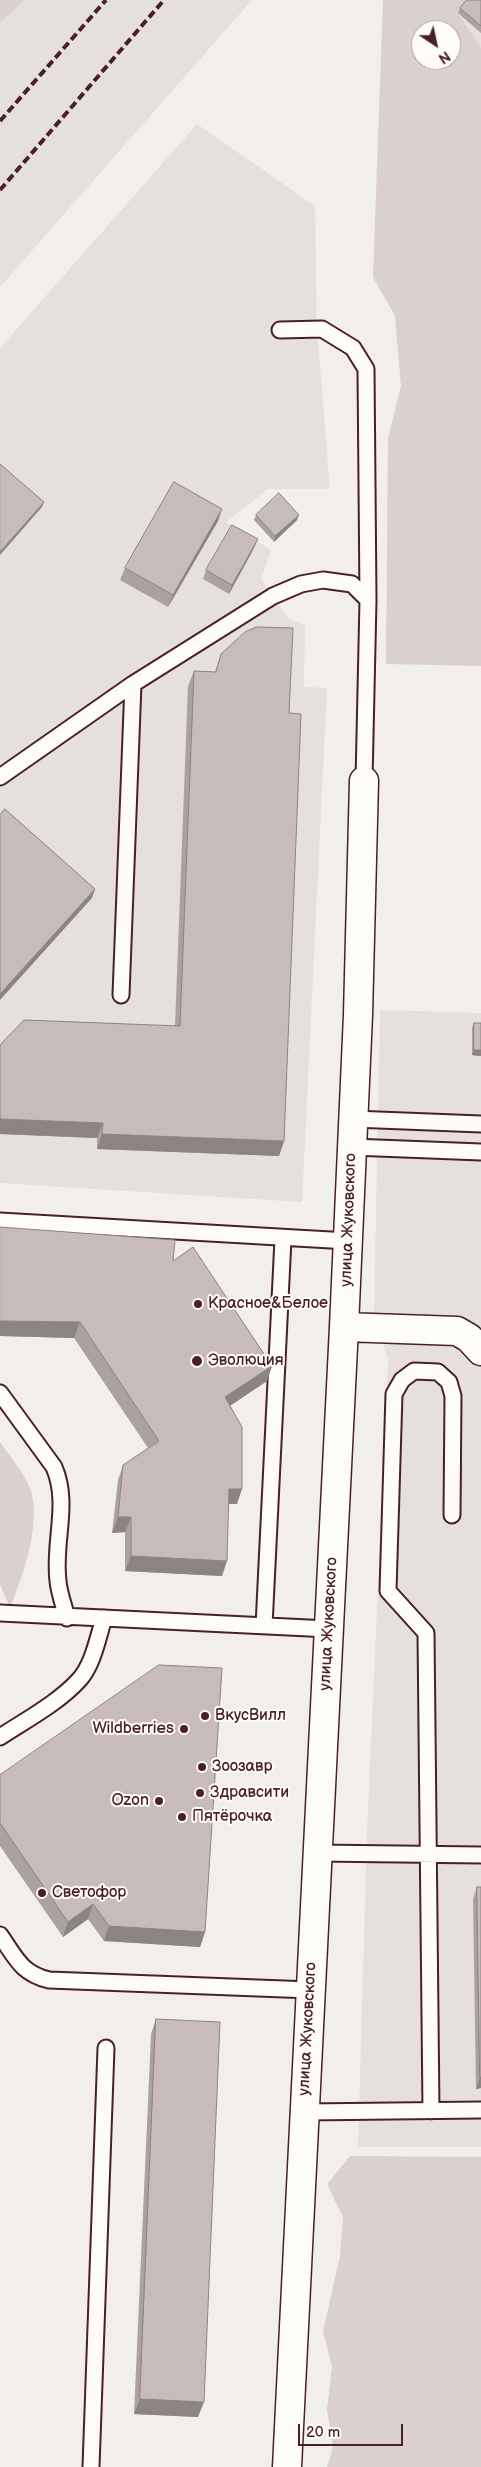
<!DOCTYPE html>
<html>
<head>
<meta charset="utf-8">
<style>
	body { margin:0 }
	#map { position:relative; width:481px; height:2467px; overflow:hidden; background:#f2efeb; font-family:"Balsamiq Sans",sans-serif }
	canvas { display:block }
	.north { position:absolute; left:411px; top:20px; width:50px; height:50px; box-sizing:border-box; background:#fdfcf7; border:1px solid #b5a4a5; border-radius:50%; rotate:146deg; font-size:14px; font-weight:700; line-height:20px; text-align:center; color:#4a1f2b }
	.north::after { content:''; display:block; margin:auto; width:18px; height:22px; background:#4a1f2b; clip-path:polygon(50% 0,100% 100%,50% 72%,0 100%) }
	.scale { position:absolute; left:298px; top:2424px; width:105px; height:22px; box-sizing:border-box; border:2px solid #4a1f2b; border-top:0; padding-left:6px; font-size:15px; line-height:18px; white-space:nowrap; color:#4a1f2b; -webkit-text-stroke:4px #fdfcf7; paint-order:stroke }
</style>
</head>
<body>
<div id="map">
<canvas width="481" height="2467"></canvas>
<div class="north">N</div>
<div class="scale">20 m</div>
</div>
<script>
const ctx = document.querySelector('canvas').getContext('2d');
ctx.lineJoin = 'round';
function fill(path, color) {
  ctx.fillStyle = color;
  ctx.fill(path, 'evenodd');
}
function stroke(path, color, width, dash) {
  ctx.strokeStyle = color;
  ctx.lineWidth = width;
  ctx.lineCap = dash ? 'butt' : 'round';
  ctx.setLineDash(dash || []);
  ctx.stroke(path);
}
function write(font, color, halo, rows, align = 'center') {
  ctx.font = font + ' "Balsamiq Sans",sans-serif';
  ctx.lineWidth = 4;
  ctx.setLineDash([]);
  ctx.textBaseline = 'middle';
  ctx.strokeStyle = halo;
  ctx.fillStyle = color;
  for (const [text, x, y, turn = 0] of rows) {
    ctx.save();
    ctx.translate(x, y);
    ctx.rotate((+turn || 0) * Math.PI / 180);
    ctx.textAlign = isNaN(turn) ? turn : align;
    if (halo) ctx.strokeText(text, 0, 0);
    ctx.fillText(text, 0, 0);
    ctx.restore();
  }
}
fill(new Path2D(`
	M25 0H252L0 287V23Z
	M481 0V48L458 13Z
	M197 124 315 206 317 329 330 489H268L226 522 271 550 261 579 288 618 305 625 304 687 327 688 302 1202 0 1183V348Z
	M380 1010 481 1013V2147H358L367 1834 388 1359 374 1314Z`), '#e5dfdd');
fill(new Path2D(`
	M0 0H25L0 23Z
	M383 0H469L458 13 481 48V666L386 664 388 438 401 386 395 316 373 277ZM421 30H451V60H421Z
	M0 1442C9 1455 27 1477 31 1491 41 1525 23 1576 10 1608L0 1584Z
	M350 2156 481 2157V2467H327L333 2447 327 2409 332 2367 323 2331 340 2256 343 2217 327 2184Z`), '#d9d0cf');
const lane = new Path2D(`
	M280 330 322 329 353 348 366 369 368 600 364 781
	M0 777 133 684 273 596 301 584 323 580 352 584 368 600
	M121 995 133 684
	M353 1119 481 1124
	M352 1147 481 1152
	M0 1221 348 1241
	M0 1393 54 1467C70 1504 53 1542 58 1581 59 1593 64 1606 67 1618
	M0 1613 329 1629
	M264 1626 283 1239
	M0 1737C26 1720 58 1703 79 1680 93 1665 98 1637 104 1618
	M317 1853 481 1855
	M0 1935C16 1958 21 1973 49 1980L310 1990
	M431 2111 426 1633 388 1591 394 1394 402 1380 414 1371 438 1372 449 1382 453 1396 452 1515
	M305 2112 481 2110
	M91 2467 106 2048`);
const street = new Path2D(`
	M344 1327 457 1331 469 1338 481 1351
	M287 2467 344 1327 358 1015 364 781`);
stroke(lane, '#4a1f2b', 19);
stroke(street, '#4a1f2b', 31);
stroke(lane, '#fdfcf7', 15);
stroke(street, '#fdfcf7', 28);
stroke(new Path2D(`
	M0 121 106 0
	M0 190 164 0`), '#4a1f2b', 4, [8, 4]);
fill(new Path2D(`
	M481 0V33L458 13 460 8Z
	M256 515 297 520 274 542 254 520Z
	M218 521 168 607 120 580 125 568Z
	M254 548 229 594 203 579 206 570Z
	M221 654 289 713 284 1141 279 1156 97 1149V1138L0 1134V1045L175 1026 188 686 194 671 215 672Z
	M474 1023 481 1056 472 1055V1028Z
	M173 1261 272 1366 267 1381 230 1406 237 1504H228L222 1576 125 1571V1532L112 1533 118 1480 123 1465 148 1448 74 1338 0 1336Z
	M0 1775 205 1932 200 1947 104 1941 88 1919 63 1937 0 1846Z
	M477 1887H481V2088L476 2089 473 1899Z
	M156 2019 198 2417 134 2414 151 2034Z`), '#aca1a1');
fill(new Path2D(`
	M44 502 42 507 0 555V552Z
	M222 509 218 521 168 607 173 595Z
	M299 515 297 520 274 542 275 536Z
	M258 539 254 548 229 594 232 585Z
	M95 889 92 898 0 1000V994Z
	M474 1050H481V1056L472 1055Z
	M0 1119 103 1123 97 1138 0 1134Z
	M102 1134 284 1141 279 1156 97 1149Z
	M0 1321 80 1322 74 1338 0 1336Z
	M272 1366 267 1381 219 1413 225 1397Z
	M229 1489H242L237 1504H223Z
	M118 1517H131L125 1532 112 1533Z
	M131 1556 227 1561 222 1576 125 1571Z
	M93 1904 88 1919 63 1937 68 1922Z
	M109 1926 205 1932 200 1947 104 1941Z
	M480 2077H481V2088L476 2089Z
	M140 2399 204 2402 198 2417 134 2414Z`), '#8c8383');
const building = new Path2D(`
	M467 0H481V26L460 8Z
	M0 464 44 502 0 552Z
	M174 482 222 509 173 595 125 568Z
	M279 493 299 515 275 536 256 515Z
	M232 525 258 539 232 585 206 570Z
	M257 627 293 628 289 713 301 714 284 1141 102 1134 103 1123 0 1119V1045L24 1020 180 1026 194 671 216 672 221 654 245 632Z
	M5 809 95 889 0 994V815Z
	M474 1023H481V1050H474Z
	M0 1227 175 1240 173 1261 193 1247 272 1366 225 1397 242 1427V1489H229L227 1561 131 1556V1517H118L123 1465 159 1441 80 1322 0 1321Z
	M159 1665 222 1668 205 1932 109 1926 93 1904 68 1922 0 1823V1775Z
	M477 1887H481V2077H480Z
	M156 2019 220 2022 204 2402 140 2399Z`);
fill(building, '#c8bbbb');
stroke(building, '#8c8383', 1);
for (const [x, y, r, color] of [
	[198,1304,5,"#4a1f2b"],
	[197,1361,6,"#4a1f2b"],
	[205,1716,5,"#4a1f2b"],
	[184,1729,5,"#4a1f2b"],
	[202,1767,5,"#4a1f2b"],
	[200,1793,5,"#4a1f2b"],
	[159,1801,5,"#4a1f2b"],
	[182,1817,5,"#4a1f2b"],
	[42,1893,5,"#4a1f2b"]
]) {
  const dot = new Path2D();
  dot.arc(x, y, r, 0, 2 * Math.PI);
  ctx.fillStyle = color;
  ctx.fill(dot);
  stroke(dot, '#fdfcf7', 2);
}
write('16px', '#4a1f2b', '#fdfcf7', [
	["улица Жуковского",349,1220,-88],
	["улица Жуковского",329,1624,-87],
	["улица Жуковского",308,2029,-87]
]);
write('16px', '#4a1f2b', '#fdfcf7', [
	["Красное&Белое",208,1304],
	["Эволюция",208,1361],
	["ВкусВилл",215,1716],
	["Wildberries",174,1729,"right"],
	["Зоозавр",212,1767],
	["Здравсити",210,1793],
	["Ozon",149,1801,"right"],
	["Пятёрочка",192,1817],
	["Светофор",52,1893]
], 'left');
</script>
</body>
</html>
